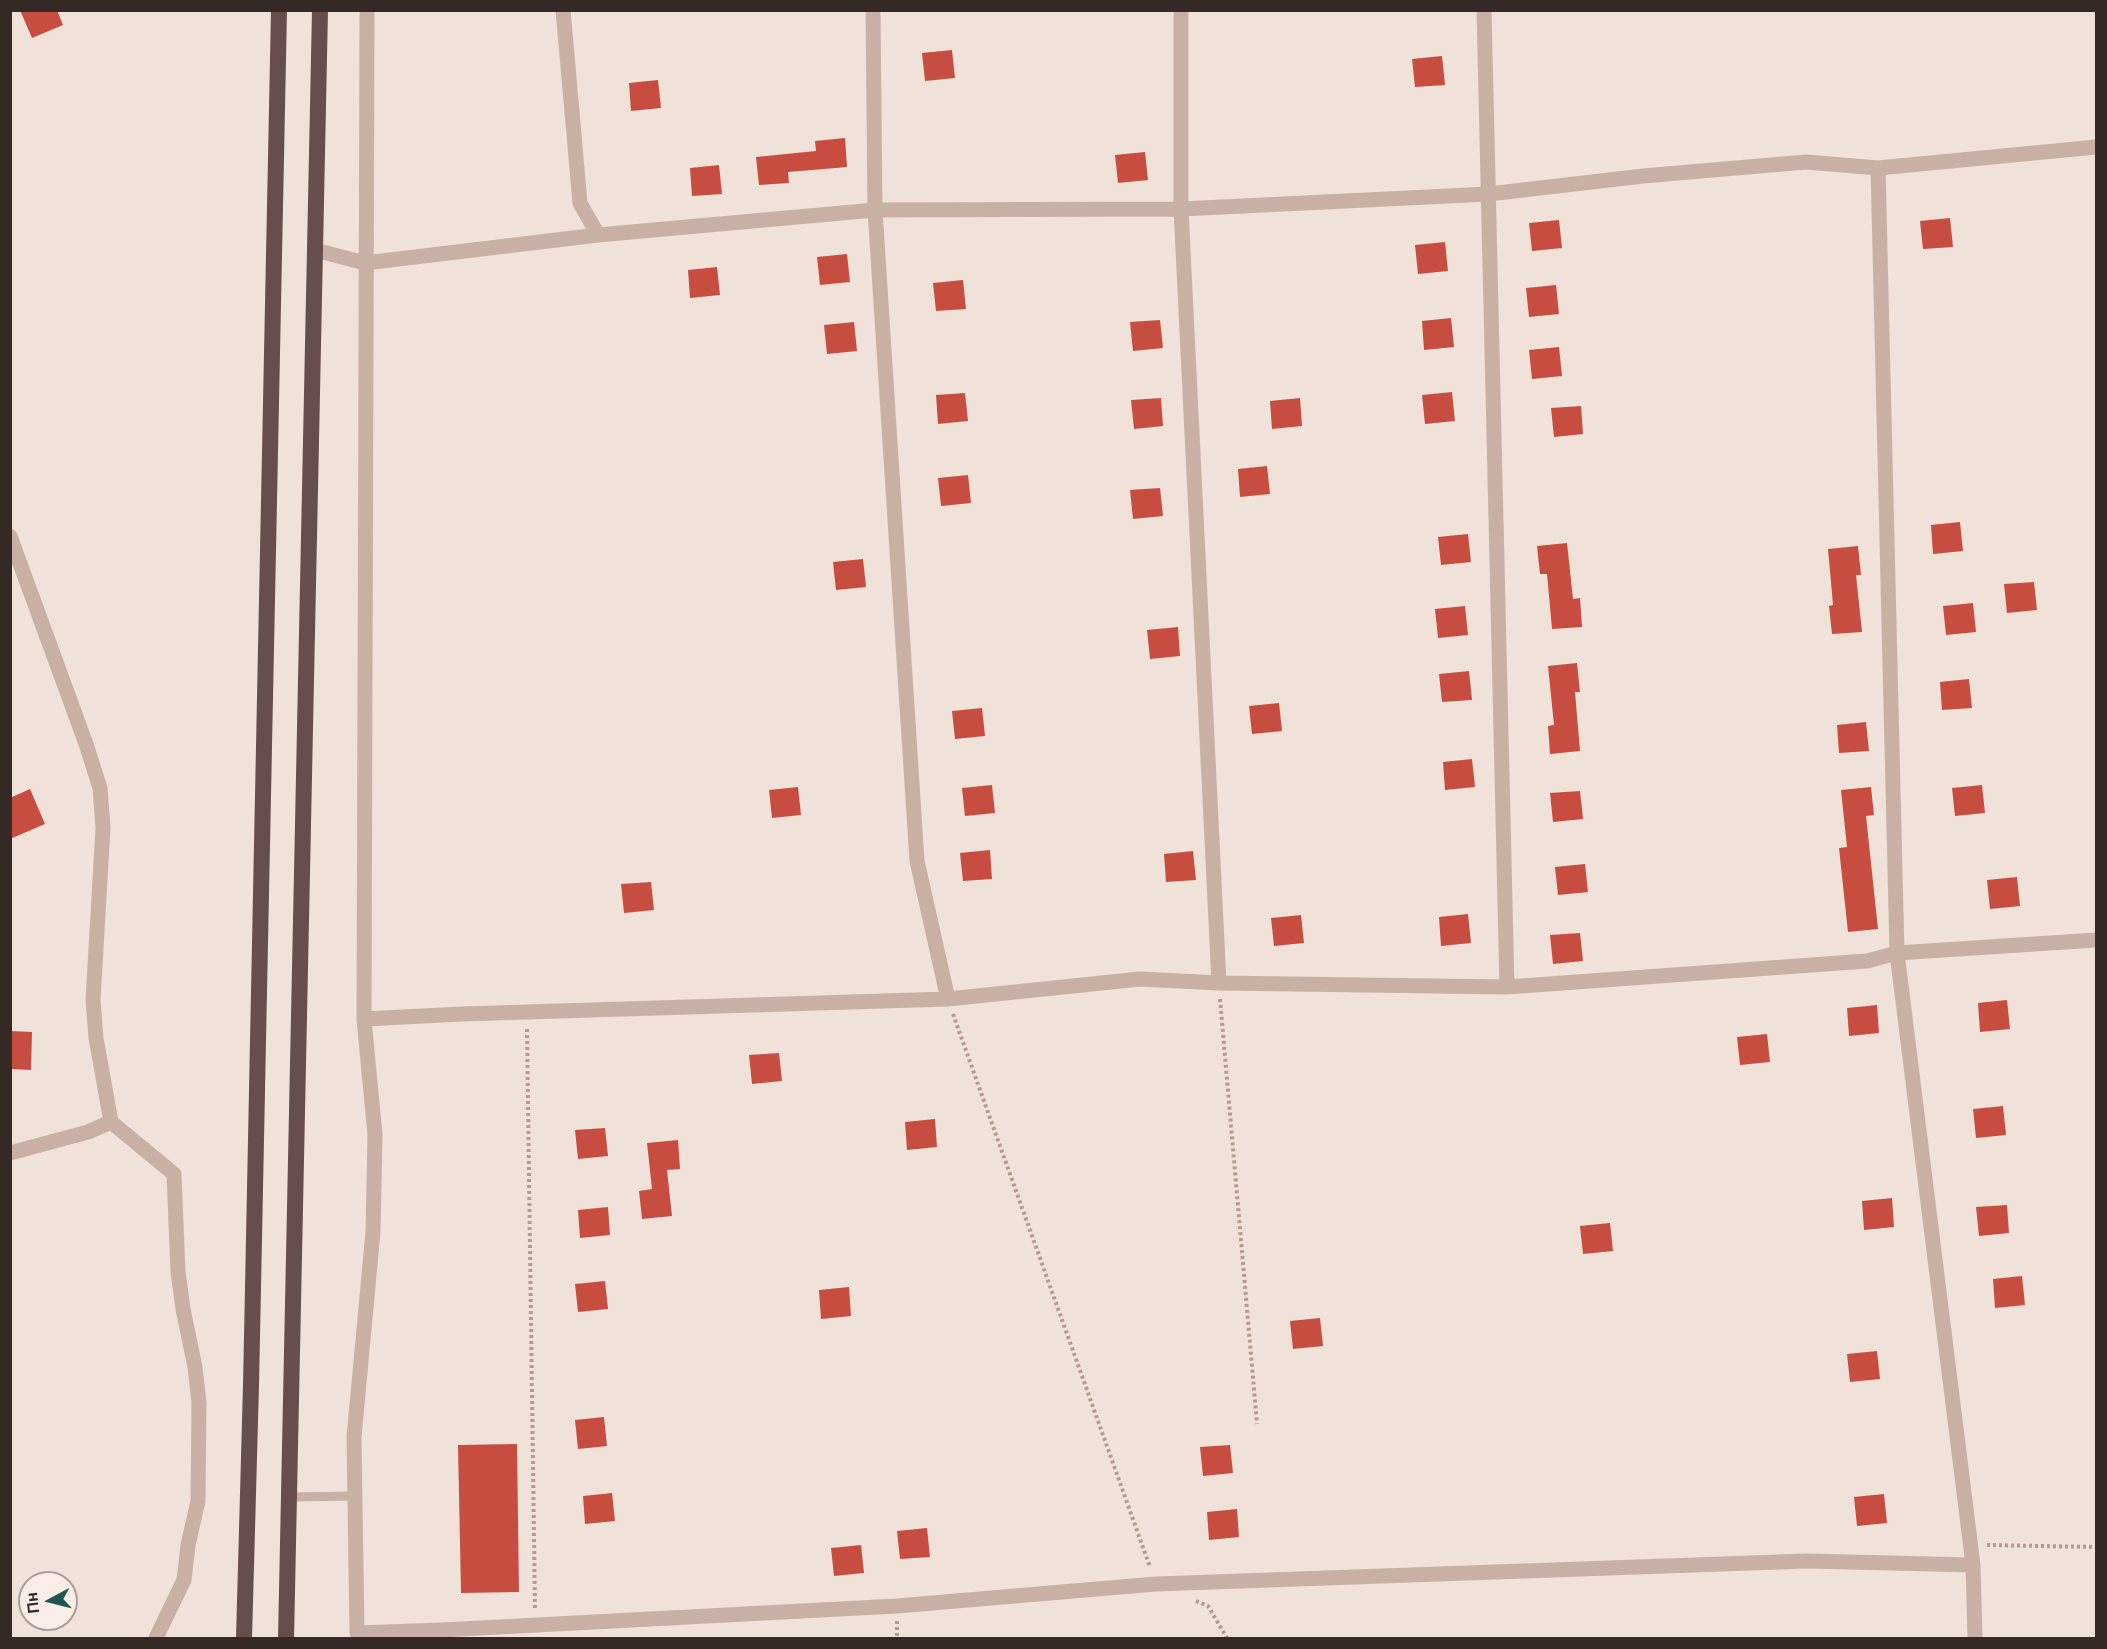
<!DOCTYPE html>
<html>
<head>
<meta charset="utf-8">
<style>
	body { margin:0 }
	#map { position:relative; width:2107px; height:1649px; overflow:hidden; background:#f1e2d9; font-family:Barlow,sans-serif }
	canvas { display:block }
	.frame { position:absolute; inset:0; border:12px solid #352926; pointer-events:none }
	.north { position:absolute; left:18px; top:1571px; width:60px; height:60px; box-sizing:border-box; background:#f9ede5; border:2px solid #ab9f99; border-radius:50%; rotate:263deg; font-size:16px; font-weight:700; line-height:24px; text-align:center; color:#352926 }
	.north::after { content:''; display:block; margin:auto; width:21px; height:27px; background:#1c5751; clip-path:polygon(50% 0,100% 100%,50% 72%,0 100%) }
</style>
</head>
<body>
<div id="map">
<canvas width="2107" height="1649"></canvas>
<div class="frame"></div>
<div class="north">Пн</div>
</div>
<script>
const ctx = document.querySelector('canvas').getContext('2d');
ctx.lineJoin = 'round';
function fill(path, color) {
  ctx.fillStyle = color;
  ctx.fill(path, 'evenodd');
}
function stroke(path, color, width, dash) {
  ctx.strokeStyle = color;
  ctx.lineWidth = width;
  ctx.lineCap = dash ? 'butt' : 'round';
  ctx.setLineDash(dash || []);
  ctx.stroke(path);
}
fill(new Path2D(`
	M20 10H57L63 25 32 38Z
	M952 50 955 78 925 81 922 53Z
	M1442 56 1445 85 1415 87 1412 59Z
	M658 80 661 108 631 111 629 83Z
	M845 138 847 167 788 172 789 183 759 185 756 157 816 151 815 141Z
	M1145 152 1148 180 1118 183 1115 155Z
	M719 165 722 194 692 196 690 168Z
	M1950 218 1953 247 1923 249 1920 221Z
	M1559 220 1562 248 1532 251 1529 223Z
	M1445 242 1448 271 1418 274 1415 245Z
	M847 254 850 282 820 285 817 257Z
	M717 267 720 295 690 298 688 270Z
	M963 280 966 309 936 311 933 283Z
	M1556 285 1559 314 1529 317 1526 288Z
	M1451 318 1454 347 1424 350 1422 321Z
	M1160 320 1163 348 1133 351 1130 322Z
	M854 322 857 351 827 354 824 325Z
	M1559 347 1562 376 1532 379 1529 350Z
	M1452 392 1455 421 1425 424 1422 395Z
	M965 393 968 421 938 424 936 395Z
	M1161 398 1163 426 1134 429 1131 400Z
	M1300 398 1302 426 1272 429 1270 401Z
	M1581 406 1583 434 1554 437 1551 408Z
	M1267 466 1270 494 1240 497 1238 469Z
	M968 475 971 503 941 506 938 478Z
	M1160 488 1163 516 1133 519 1130 490Z
	M1960 522 1963 551 1933 554 1931 525Z
	M1468 534 1471 562 1441 565 1438 537Z
	M1567 543 1573 599 1580 598 1582 627 1552 629 1547 574H1540L1537 546Z
	M1858 546 1861 575H1856L1862 632 1832 634 1829 606 1833 605 1828 549Z
	M863 559 866 587 836 590 833 562Z
	M2034 582 2037 610 2007 613 2004 584Z
	M1973 603 1976 632 1946 635 1943 606Z
	M1465 606 1468 635 1438 638 1435 609Z
	M1178 627 1180 656 1150 659 1147 630Z
	M1577 663 1580 692H1575L1580 751 1550 754 1548 726 1554 725 1548 666Z
	M1469 671 1472 700 1442 702 1439 674Z
	M1969 679 1972 708 1942 710 1940 682Z
	M1279 703 1282 731 1252 734 1249 706Z
	M982 708 985 736 955 739 952 711Z
	M1866 722 1869 751 1839 753 1837 725Z
	M1472 759 1475 787 1445 790 1443 762Z
	M992 785 995 813 965 816 962 788Z
	M1982 785 1985 813 1955 816 1952 788Z
	M798 787 801 815 772 818 769 790Z
	M1871 787 1874 815 1866 816 1878 929 1848 932 1839 848 1847 847 1841 790Z
	M30 789 45 824 10 839V798Z
	M1580 791 1583 819 1553 822 1550 793Z
	M990 850 992 879 963 881 960 853Z
	M1193 851 1196 880 1166 882 1164 854Z
	M1585 864 1588 892 1558 895 1555 867Z
	M2017 877 2020 906 1990 909 1987 880Z
	M651 882 654 910 624 913 621 884Z
	M1468 914 1471 943 1441 946 1439 917Z
	M1301 915 1304 943 1274 946 1271 918Z
	M1580 933 1583 961 1553 964 1550 935Z
	M2007 1000 2010 1029 1980 1032 1978 1003Z
	M1877 1005 1879 1033 1849 1036 1847 1008Z
	M10 1031 32 1032 31 1070 10 1069Z
	M1767 1034 1770 1062 1740 1065 1737 1037Z
	M779 1053 782 1081 752 1084 749 1055Z
	M2003 1106 2006 1135 1976 1138 1973 1109Z
	M935 1119 937 1147 907 1150 905 1122Z
	M605 1128 608 1156 578 1159 575 1130Z
	M678 1140 680 1169 667 1170 672 1216 642 1219 639 1191 652 1189 647 1143Z
	M1892 1198 1894 1227 1864 1230 1862 1201Z
	M2007 1205 2009 1233 1979 1236 1976 1207Z
	M608 1207 610 1235 580 1238 578 1210Z
	M1610 1223 1613 1251 1583 1254 1580 1226Z
	M2022 1276 2025 1305 1995 1308 1993 1279Z
	M605 1281 608 1309 578 1312 575 1284Z
	M849 1287 851 1316 821 1319 819 1290Z
	M1320 1318 1323 1346 1293 1349 1290 1321Z
	M1877 1351 1880 1379 1850 1382 1847 1354Z
	M604 1417 607 1446 578 1449 575 1420Z
	M517 1444 519 1592 461 1593 458 1445Z
	M1230 1445 1233 1473 1203 1476 1200 1447Z
	M612 1493 615 1521 585 1524 583 1496Z
	M1884 1494 1887 1523 1857 1526 1854 1497Z
	M1237 1509 1239 1537 1209 1540 1207 1512Z
	M927 1528 930 1557 900 1559 897 1531Z
	M861 1545 864 1573 834 1576 831 1548Z`), '#c74d41');
stroke(new Path2D(`
	M1220 999 1257 1424
	M953 1014 1150 1567
	M527 1029 535 1610
	M1987 1545 2096 1547
	M1196 1601 1208 1606 1227 1638
	M897 1621V1638`), '#b59a8f', 4, [3, 3]);
stroke(new Path2D(`
	M290 1497 355 1496`), '#c9b0a5', 9);
stroke(new Path2D(`
	M367 10 364 1019 375 1135 373 1232 354 1437 357 1633 442 1630 897 1606 1156 1584 1807 1561 1973 1565
	M563 10 580 203 598 235 875 210 1181 209 1489 194 1643 176 1806 162 1878 168 2096 147
	M873 10 875 210 917 861 948 999
	M1181 10V209L1219 983
	M1484 10 1507 987
	M1878 168 1897 953 1973 1565 1975 1638
	M315 250 365 263 598 235
	M10 536 86 744 100 788 103 828 93 1000 96 1038 111 1122 174 1174 178 1272 183 1309 195 1367 199 1403 198 1501 188 1545 184 1580 156 1638
	M364 1019 462 1014 948 999 1140 979 1219 983 1507 987 1867 961 1897 953 2096 940
	M10 1153 88 1132 111 1122`), '#c9b0a5', 15);
stroke(new Path2D(`
	M244 1638 251 1385 279 10
	M286 1638 320 10`), '#664f4a', 16);
</script>
</body>
</html>
